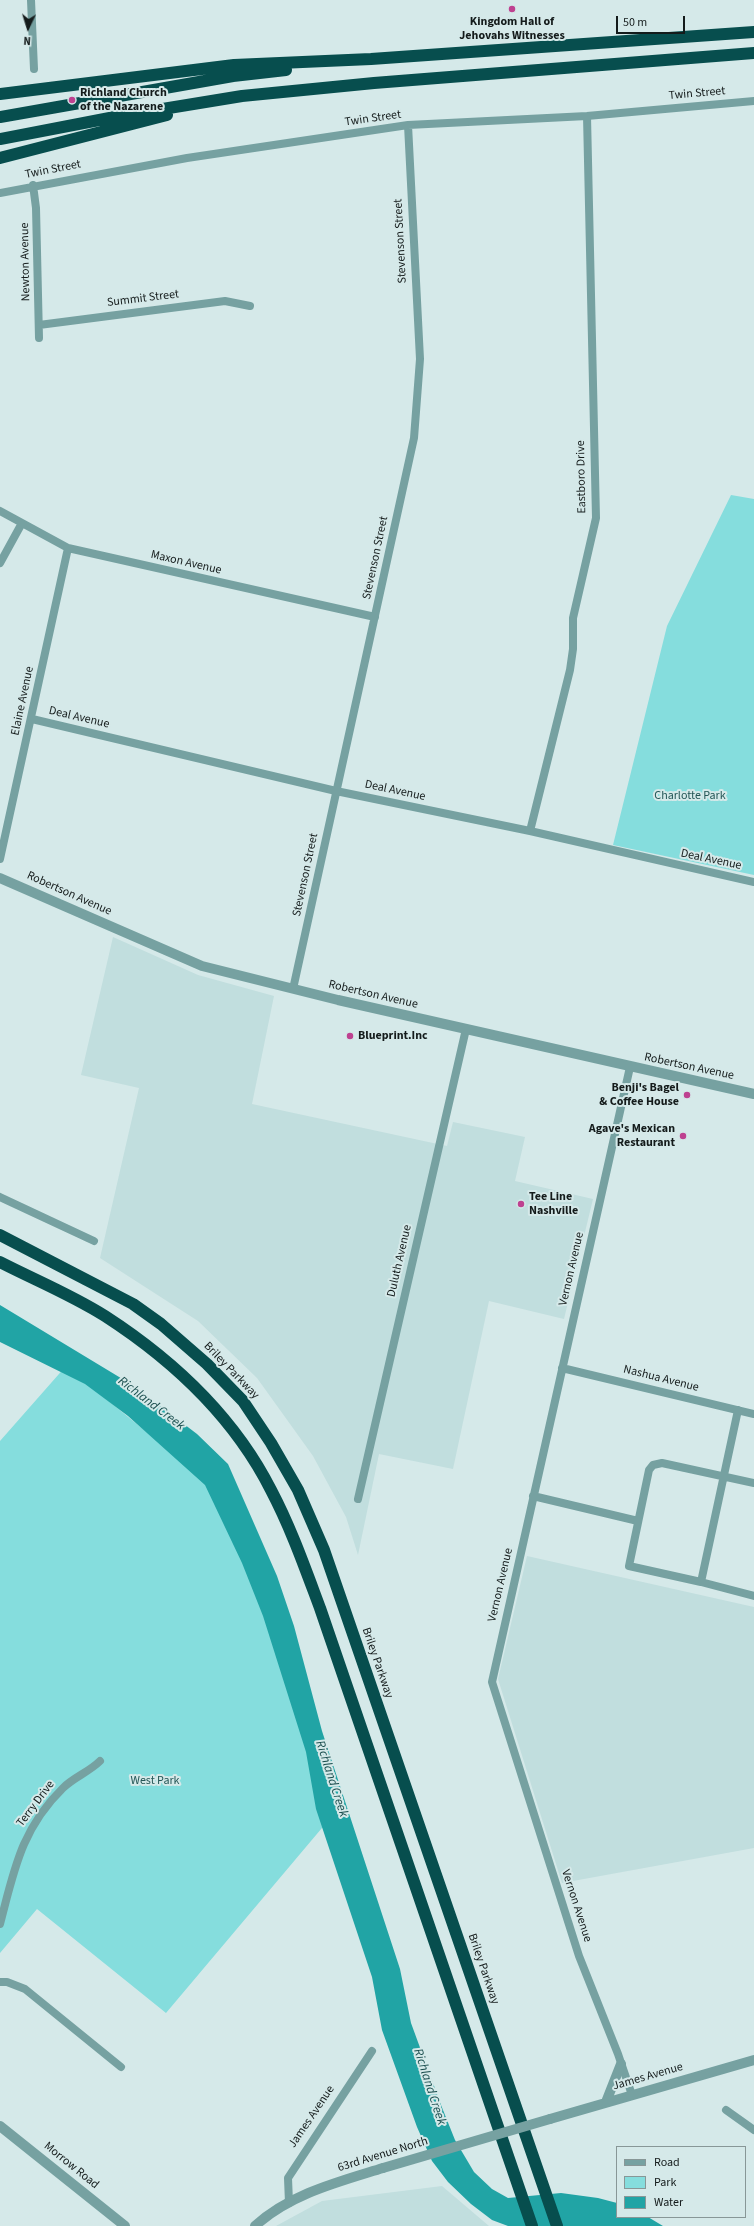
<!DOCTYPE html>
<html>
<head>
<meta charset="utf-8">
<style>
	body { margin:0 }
	#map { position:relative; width:754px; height:2226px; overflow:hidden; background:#d5e9e9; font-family:"Source Sans 3",sans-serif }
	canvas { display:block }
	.legend { position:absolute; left:616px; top:2146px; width:130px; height:72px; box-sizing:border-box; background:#d5e9e9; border:1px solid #889797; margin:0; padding:5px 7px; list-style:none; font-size:12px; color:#141b1b }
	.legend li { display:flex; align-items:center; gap:8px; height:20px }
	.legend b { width:20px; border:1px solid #889797 }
	.north { position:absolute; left:8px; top:8px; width:40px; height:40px; -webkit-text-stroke:3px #d5e9e9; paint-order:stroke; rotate:184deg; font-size:11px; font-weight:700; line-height:16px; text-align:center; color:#141b1b }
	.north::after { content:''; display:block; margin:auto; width:14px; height:18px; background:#141b1b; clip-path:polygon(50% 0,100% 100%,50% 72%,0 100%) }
	.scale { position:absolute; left:616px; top:16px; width:69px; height:18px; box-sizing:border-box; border:2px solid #141b1b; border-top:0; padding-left:5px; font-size:12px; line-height:14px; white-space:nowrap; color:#141b1b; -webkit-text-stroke:3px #d5e9e9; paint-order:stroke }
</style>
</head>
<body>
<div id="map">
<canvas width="754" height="2226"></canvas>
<ul class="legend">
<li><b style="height:5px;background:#76a1a1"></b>Road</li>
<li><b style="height:11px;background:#85dddd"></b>Park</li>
<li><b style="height:11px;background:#21a4a5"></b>Water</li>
</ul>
<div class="north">N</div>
<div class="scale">50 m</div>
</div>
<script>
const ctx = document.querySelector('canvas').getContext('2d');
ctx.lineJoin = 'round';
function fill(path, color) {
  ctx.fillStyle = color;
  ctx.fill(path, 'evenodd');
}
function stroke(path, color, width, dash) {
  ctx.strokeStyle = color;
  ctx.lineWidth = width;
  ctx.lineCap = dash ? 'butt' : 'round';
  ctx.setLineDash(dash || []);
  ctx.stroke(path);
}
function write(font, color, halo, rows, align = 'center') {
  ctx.font = font + ' "Source Sans 3",sans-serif';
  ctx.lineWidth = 4;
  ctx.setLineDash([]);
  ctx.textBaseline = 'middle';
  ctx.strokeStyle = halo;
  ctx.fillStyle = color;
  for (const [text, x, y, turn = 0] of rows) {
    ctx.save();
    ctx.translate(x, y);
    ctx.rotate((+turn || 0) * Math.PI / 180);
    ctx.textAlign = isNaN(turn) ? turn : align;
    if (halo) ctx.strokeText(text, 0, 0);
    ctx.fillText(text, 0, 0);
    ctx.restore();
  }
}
fill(new Path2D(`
	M113 937 198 975 274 996 252 1104 447 1146 453 1122 525 1137 515 1181 593 1199 564 1319 489 1301 453 1469 379 1454 358 1555 346 1517 313 1456 257 1378 198 1321 100 1258 139 1088 81 1075Z
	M527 1556 754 1607V1848L562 1883 498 1679Z
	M442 2186 489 2226H276L322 2201Z`), '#c1dede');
fill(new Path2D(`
	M731 495 754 499V875L613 845 667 626Z
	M66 1366 216 1489 268 1600 327 1822 166 2013 37 1909 0 1953V1441Z`), '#85dddd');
fill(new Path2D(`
	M0 1305 134 1386 197 1434 228 1464 277 1576 294 1626 322 1731 400 1969 411 2023 441 2105 455 2140 474 2172 492 2189 508 2198 561 2193 598 2198 617 2203V2217H648L663 2226H508L492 2220 471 2204 448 2182 432 2161 417 2127 382 2030 372 1977 316 1809 306 1752 263 1616 242 1563 205 1485 128 1416 85 1384 0 1342Z`), '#21a4a5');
stroke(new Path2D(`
	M31 0 34 69
	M33 185 36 208 39 338
	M0 193 187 158 408 125 587 116 754 101
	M39 325 225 301 250 306
	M0 511 68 548 375 617
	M0 563 22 523
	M32 719 336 791 530 831 754 882
	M530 831 570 670 573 649V618L596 518 587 116
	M0 859 68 548
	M293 989 414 438 420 359 408 125
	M630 1067 492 1682 579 1956 618 2054 632 2095
	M0 1197 94 1241
	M562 1368 754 1414
	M738 1410 701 1582 629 1566 649 1470 653 1465 662 1463 754 1483
	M533 1496 638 1521
	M358 1499 466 1029
	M701 1582 754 1596
	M0 1924C14 1871 21 1829 63 1788 74 1777 89 1772 100 1761
	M0 1982H7L25 1989 121 2067
	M726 2110 754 2130
	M289 2203 288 2178 372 2051`), '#76a1a1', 8);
stroke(new Path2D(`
	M0 878 202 966 338 1000 754 1094
	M606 2102 621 2064
	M550 2119 754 2060
	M0 2126 125 2226
	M255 2226C290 2194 338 2182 383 2168`), '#76a1a1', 10);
stroke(new Path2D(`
	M0 94 234 65 371 59 754 32
	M0 117 233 76 286 70
	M0 139 120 116 242 96 374 83 754 53
	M0 158 167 115
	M0 1235 133 1304 161 1324 207 1364 243 1401 271 1443 298 1490 324 1550 557 2226
	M0 1262C35 1280 72 1295 105 1316 173 1360 234 1417 271 1490 291 1528 305 1568 320 1608L532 2226`), '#074e4e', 12);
stroke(new Path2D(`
	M383 2168 550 2119`), '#76a1a1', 10);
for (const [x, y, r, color] of [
	[512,9,4,"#be4190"],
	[72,100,4,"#be4190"],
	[350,1036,4,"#be4190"],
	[687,1095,4,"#be4190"],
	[683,1136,4,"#be4190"],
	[521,1204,4,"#be4190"]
]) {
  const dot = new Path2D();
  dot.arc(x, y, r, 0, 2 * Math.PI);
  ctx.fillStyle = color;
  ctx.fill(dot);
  stroke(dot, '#d5e9e9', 1.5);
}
write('bold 12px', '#141b1b', '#d5e9e9', [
	["Kingdom Hall of",512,22,"center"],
	["Jehovahs Witnesses",512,36,"center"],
	["Richland Church",80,93],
	["of the Nazarene",80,107],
	["Blueprint.Inc",358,1036],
	["Benji's Bagel",679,1088,"right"],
	["& Coffee House",679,1102,"right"],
	["Agave's Mexican",675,1129,"right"],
	["Restaurant",675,1143,"right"],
	["Tee Line",529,1197],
	["Nashville",529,1211]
], 'left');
write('12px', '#141b1b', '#d5e9e9', [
	["Twin Street",697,94,-5],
	["Twin Street",373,119,-8],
	["Twin Street",53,170,-11],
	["Stevenson Street",401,241,-93],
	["Newton Avenue",26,262,-91],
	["Summit Street",143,299,-7],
	["Eastboro Drive",582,477,-91],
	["Stevenson Street",376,558,-78],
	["Maxon Avenue",186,563,13],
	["Elaine Avenue",23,701,-78],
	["Deal Avenue",79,718,13],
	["Deal Avenue",395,791,12],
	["Deal Avenue",711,860,12],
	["Stevenson Street",306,875,-78],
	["Robertson Avenue",69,894,24],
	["Robertson Avenue",373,995,13],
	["Robertson Avenue",689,1067,12],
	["Duluth Avenue",400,1261,-77],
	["Vernon Avenue",572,1269,-77],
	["Briley Parkway",231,1371,46],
	["Nashua Avenue",661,1379,14],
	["Vernon Avenue",501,1585,-77],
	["Briley Parkway",377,1663,71],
	["Terry Drive",36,1804,-53],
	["Vernon Avenue",576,1906,72],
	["Briley Parkway",483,1969,71],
	["James Avenue",648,2077,-16],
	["James Avenue",312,2117,-56],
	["63rd Avenue North",383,2155,-17],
	["Morrow Road",71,2166,39]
]);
write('12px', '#255757', '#d5e9e9', [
	["Charlotte Park",690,796],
	["West Park",155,1781]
]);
write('italic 13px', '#194d4d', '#d5e9e9', [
	["Richland Creek",151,1404,37],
	["Richland Creek",331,1779,72],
	["Richland Creek",429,2087,72]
]);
</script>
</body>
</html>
